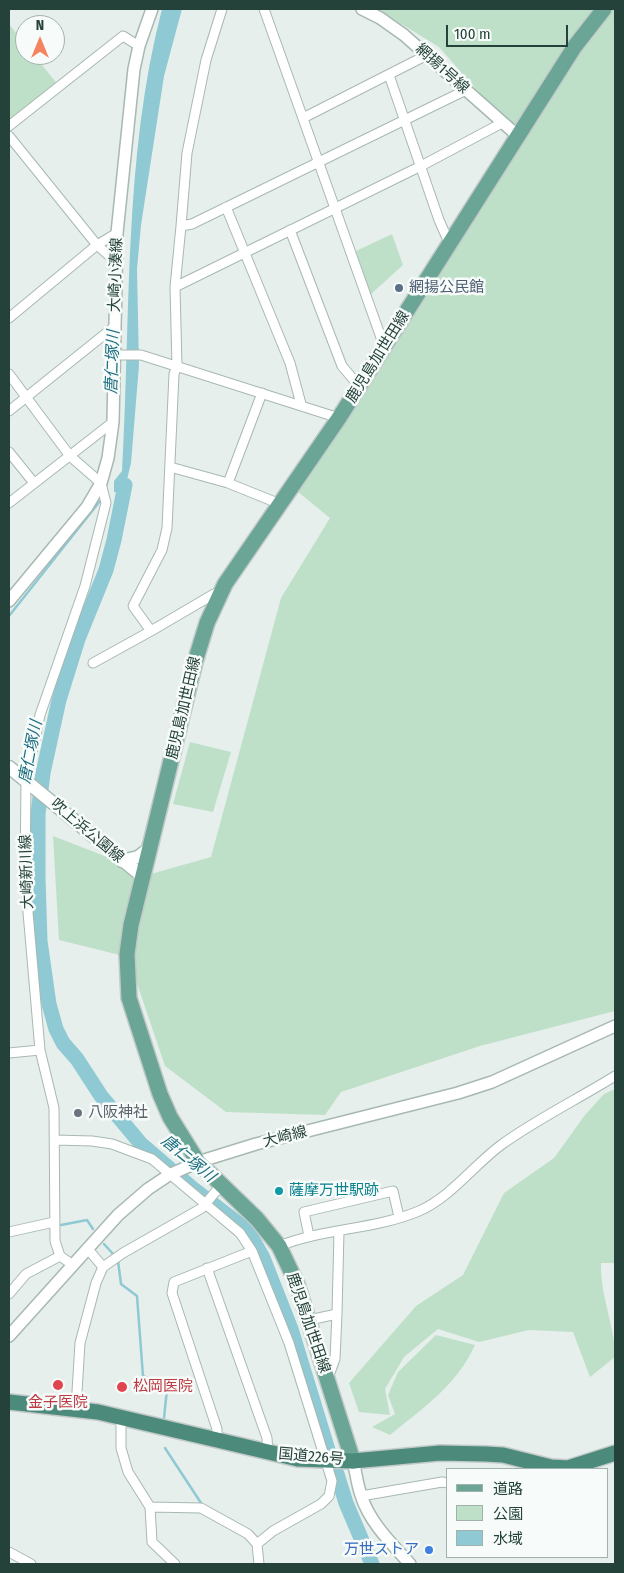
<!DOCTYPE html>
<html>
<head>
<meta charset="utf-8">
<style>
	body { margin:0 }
	#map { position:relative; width:624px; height:1573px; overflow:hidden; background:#e6efeb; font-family:"Fira Sans Condensed","Noto Sans JP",sans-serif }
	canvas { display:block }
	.frame { position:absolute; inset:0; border:10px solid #24423a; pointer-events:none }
	.legend { position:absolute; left:446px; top:1468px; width:162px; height:90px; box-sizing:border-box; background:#f7fbf9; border:1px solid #a3b1ad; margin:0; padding:6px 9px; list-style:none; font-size:15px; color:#24423a }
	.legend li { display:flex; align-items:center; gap:10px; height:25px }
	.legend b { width:25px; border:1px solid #a3b1ad }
	.north { position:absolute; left:15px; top:15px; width:50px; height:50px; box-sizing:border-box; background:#f7fbf9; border:1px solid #a3b1ad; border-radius:50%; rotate:0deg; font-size:14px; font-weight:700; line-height:20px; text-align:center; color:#24423a }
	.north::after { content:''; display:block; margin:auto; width:18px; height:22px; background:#f4845f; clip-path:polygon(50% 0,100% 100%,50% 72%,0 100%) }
	.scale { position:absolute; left:446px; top:25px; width:122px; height:22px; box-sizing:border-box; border:2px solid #24423a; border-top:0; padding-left:6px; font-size:15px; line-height:18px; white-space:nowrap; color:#24423a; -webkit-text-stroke:4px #f7fbf9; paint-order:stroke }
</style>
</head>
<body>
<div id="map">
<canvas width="624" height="1573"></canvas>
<div class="frame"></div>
<ul class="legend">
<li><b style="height:6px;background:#6aa596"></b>道路</li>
<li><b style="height:14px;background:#bfe0c8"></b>公園</li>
<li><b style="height:14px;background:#8ec9d4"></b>水域</li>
</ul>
<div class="north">N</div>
<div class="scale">100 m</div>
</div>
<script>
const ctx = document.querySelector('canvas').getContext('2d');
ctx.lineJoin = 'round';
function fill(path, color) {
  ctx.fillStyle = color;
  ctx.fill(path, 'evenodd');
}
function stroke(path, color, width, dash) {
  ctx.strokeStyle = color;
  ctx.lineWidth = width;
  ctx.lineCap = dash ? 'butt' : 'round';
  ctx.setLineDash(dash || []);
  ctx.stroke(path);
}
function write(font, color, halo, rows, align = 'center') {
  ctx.font = font + ' "Fira Sans Condensed","Noto Sans JP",sans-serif';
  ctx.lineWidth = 5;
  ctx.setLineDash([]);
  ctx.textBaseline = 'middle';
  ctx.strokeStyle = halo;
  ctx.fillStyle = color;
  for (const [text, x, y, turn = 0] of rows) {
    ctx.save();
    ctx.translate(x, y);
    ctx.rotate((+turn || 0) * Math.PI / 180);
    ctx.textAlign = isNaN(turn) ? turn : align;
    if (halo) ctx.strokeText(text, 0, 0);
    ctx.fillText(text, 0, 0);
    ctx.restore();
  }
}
fill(new Path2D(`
	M377 9H615V1011L480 1046 341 1092 325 1115 226 1112 165 1066 128 957 59 940 53 836 151 874 211 857 281 598 330 518 298 492 517 136 439 47Z
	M9 24 25 44V55H34L59 86 9 124Z
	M392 234 403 265 370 295 356 251Z
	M190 742 231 752 213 812 173 804Z
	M615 1089V1263H601C600 1296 615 1325 615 1357L590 1377 573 1332 529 1330 479 1342 438 1329 404 1357 385 1389 390 1415 359 1412 349 1383 416 1306 463 1275 504 1193 554 1158 585 1115 604 1094Z
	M436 1335 475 1345C457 1385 423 1408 390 1435L372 1427 395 1414 388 1395 398 1372Z`), '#bfe0c8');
fill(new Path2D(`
	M162 9H182L164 76 141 225 137 269 139 365 131 463 121 505 118 492H114V481L122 471C131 317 123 159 162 9Z`), '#8ec9d4');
stroke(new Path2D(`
	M9 616 100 501
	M61 1225 87 1220 93 1229
	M104 1244 114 1255
	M118 1261 121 1284 137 1296 143 1376 164 1385 167 1389 164 1418
	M165 1448 203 1506`), '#8ec9d4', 2.5);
stroke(new Path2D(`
	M125 485 114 540 106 570 78 639 59 700 43 773 38 814V878L40 941 49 1004 56 1029 63 1043 77 1059 101 1096 141 1144 192 1188 248 1231 263 1258 291 1329 328 1450
	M337 1474 346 1503 372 1564`), '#8ec9d4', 15);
const minor = new Path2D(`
	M264 9 384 346
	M389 75 439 220 447 238 453 240
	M303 118 427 55
	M9 126 123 36 139 46
	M9 136 97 245 115 261
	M226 207 290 363 301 404
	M181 226 187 153 206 60 222 9
	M290 230 342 366 359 386
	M175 287 181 226 192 224 466 90
	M9 318 97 245 117 233
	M114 355H141L339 418
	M9 374 70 456 101 483 106 503 85 586 40 715 26 781 25 878 40 1050 54 1108 55 1241 60 1256 73 1265
	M9 411 115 326
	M9 452 34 483
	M170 467 228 483 280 504
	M228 483 262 393
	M9 503 113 422
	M221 592 214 594 151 631 133 606 162 550 167 528 174 374 177 366 175 287 421 166 502 123
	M93 663 151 631
	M9 1053 40 1050
	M55 1140 92 1141 112 1144 152 1159 240 1233 252 1251 289 1343 332 1481 329 1496 321 1504 273 1531 257 1544
	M9 1232 54 1222
	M309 1236 304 1212 393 1191 399 1217
	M279 1246C324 1228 374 1230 419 1211 451 1197 474 1165 501 1145 537 1119 578 1099 615 1076
	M87 1248 103 1267
	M207 1268 267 1438 268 1453
	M9 1294 26 1274 60 1256
	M309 1320 337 1314 339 1231
	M328 1378 335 1359 337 1314
	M76 1408 80 1343 96 1283 103 1267 123 1253 202 1208 222 1184
	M121 1418V1448L128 1472 150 1507 152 1542 175 1564
	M217 1441V1429L172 1293 174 1282 252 1251
	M361 1496 442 1482 448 1483
	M150 1507 201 1508 248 1534 257 1544 259 1564
	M9 1552 31 1564`);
const tertiary = new Path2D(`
	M362 9 380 18 404 35 518 136
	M9 601 87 507 101 483 108 458 113 422 117 233 134 69 139 46 152 9
	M9 1336 118 1215 148 1189 169 1175 198 1162 256 1144 458 1093 492 1082 615 1026
	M353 1461C356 1472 357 1484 361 1495 369 1522 392 1544 410 1564`);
const secondary = new Path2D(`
	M9 767 142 876
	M122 861 138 857 150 848`);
const primary = new Path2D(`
	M353 1461 297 1284 279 1246 257 1219 198 1162 170 1117 160 1094 129 998 127 954 131 925 195 662 207 623 225 584 339 418 575 46 604 9`);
const trunk = new Path2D(`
	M9 1402 98 1412 298 1459 353 1461 440 1453 486 1454 503 1455 551 1467 568 1468 615 1453`);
stroke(minor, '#a8b8b2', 11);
stroke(tertiary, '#a8b8b2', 14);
stroke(secondary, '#a4bbb3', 15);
stroke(primary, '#c2cac8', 18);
stroke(trunk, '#c2cac8', 18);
stroke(minor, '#fff', 9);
stroke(tertiary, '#fff', 11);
stroke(secondary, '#fff', 12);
stroke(primary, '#6aa596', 15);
stroke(trunk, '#4c8a7c', 15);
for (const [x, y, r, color] of [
	[399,288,5,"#5c6f8a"],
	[78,1113,5,"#6b7280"],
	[279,1191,5,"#0f9aa8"],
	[58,1385,6,"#e0444e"],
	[122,1387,6,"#e0444e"],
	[429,1550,5,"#3f7fe0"]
]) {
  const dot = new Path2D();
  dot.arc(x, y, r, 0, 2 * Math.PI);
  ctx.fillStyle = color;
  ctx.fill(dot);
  stroke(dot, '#f7fbf9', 2);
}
write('15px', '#24423a', '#f7fbf9', [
	["網揚1号線",442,69,42],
	["大崎小湊線",116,275,-88],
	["鹿児島加世田線",378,357,-58],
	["鹿児島加世田線",184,708,-77],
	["吹上浜公園線",87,831,40],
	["大崎新川線",27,872,-92],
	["大崎線",285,1137,-14],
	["鹿児島加世田線",308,1323,71],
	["国道226号",311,1457,5]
]);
write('15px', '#4e5e75', '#f7fbf9', [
	["網揚公民館",409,288]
], 'left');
write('15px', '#5b616d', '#f7fbf9', [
	["八阪神社",88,1113]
], 'left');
write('15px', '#0d838f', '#f7fbf9', [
	["薩摩万世駅跡",289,1191]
], 'left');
write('15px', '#be3a42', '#f7fbf9', [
	["松岡医院",133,1387],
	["金子医院",58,1403,"center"]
], 'left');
write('15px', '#366cbe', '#f7fbf9', [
	["万世ストア",419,1550]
], 'right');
write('italic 16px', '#1c6f80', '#f7fbf9', [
	["唐仁塚川",113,362,-88],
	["唐仁塚川",31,752,-79],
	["唐仁塚川",188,1159,39]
]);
</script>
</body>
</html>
